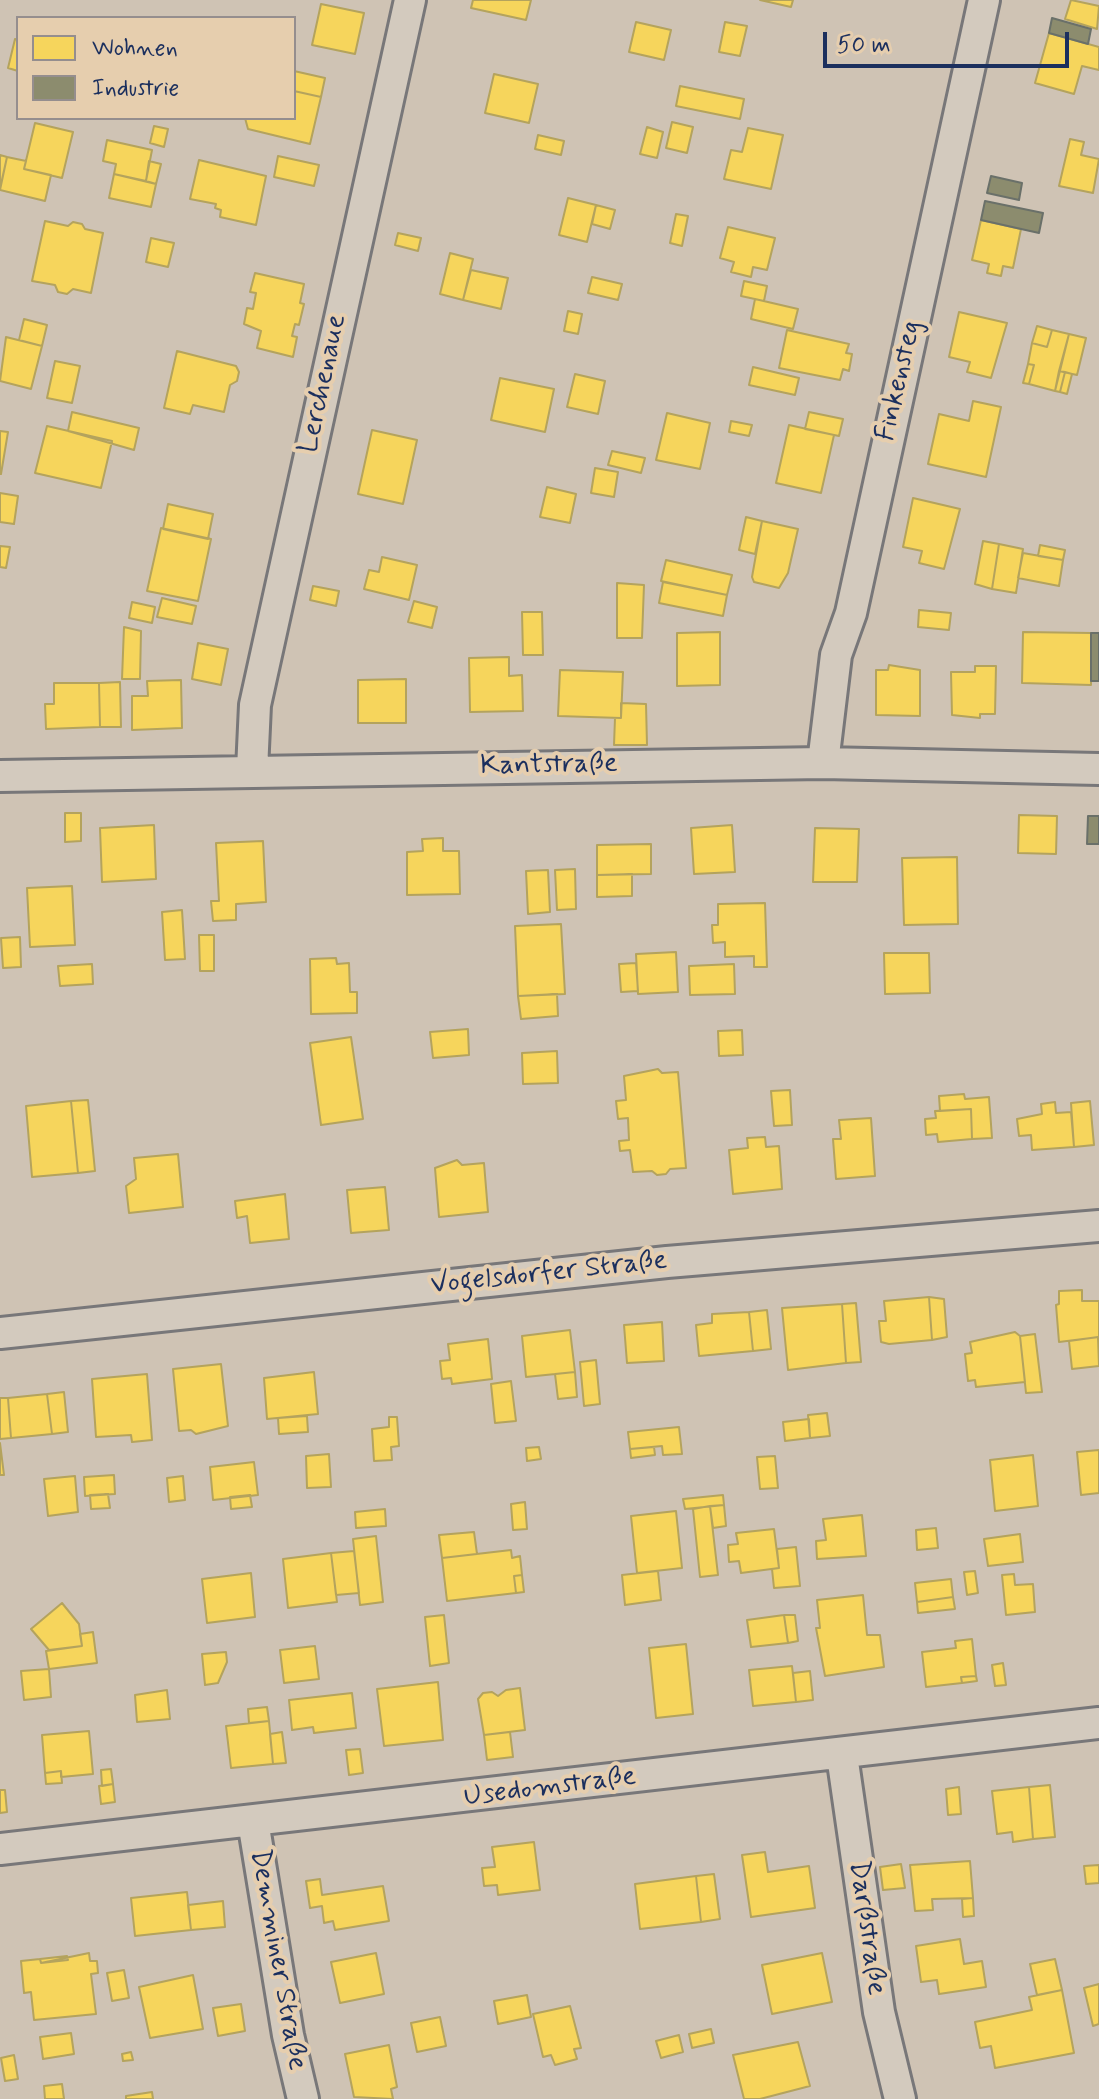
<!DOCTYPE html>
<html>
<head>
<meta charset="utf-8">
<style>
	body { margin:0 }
	#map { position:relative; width:1099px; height:2099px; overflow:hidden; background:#cfc3b4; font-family:Mynerve,sans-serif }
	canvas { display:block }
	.legend { position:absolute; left:16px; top:16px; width:280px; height:104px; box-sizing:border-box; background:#e6ceae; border:2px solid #958e8e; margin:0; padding:10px 14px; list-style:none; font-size:24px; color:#1b2f5e }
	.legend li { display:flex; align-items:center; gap:16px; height:40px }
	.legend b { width:40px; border:2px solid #958e8e }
	.scale { position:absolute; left:823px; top:32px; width:246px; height:36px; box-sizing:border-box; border:4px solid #1b2f5e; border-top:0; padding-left:10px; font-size:24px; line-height:28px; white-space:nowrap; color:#1b2f5e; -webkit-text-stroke:6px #e6ceae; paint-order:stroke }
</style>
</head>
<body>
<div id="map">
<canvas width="1099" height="2099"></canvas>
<ul class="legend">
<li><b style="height:22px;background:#f6d55c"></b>Wohnen</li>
<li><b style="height:22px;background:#8c8c6e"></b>Industrie</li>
</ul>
<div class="scale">50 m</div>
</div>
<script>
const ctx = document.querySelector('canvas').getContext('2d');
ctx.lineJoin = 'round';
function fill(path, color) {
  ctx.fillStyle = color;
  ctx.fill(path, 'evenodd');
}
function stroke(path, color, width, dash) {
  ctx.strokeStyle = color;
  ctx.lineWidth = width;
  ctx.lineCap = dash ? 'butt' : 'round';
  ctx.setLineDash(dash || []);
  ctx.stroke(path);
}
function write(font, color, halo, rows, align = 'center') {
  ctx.font = font + ' Mynerve,sans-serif';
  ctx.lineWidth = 8;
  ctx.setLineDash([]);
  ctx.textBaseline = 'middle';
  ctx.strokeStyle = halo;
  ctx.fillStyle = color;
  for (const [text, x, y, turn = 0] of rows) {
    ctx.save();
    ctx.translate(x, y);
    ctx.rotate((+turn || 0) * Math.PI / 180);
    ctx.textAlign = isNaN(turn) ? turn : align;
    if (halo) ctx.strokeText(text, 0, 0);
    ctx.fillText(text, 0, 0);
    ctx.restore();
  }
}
const homes = new Path2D(`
	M473 0H531L526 20 471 8Z
	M760 0H793L791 7Z
	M1071 0 1099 6 1097 29 1065 19Z
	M321 4 364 13 355 54 312 45Z
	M636 22 671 30 664 60 629 52Z
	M725 22 747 26 740 56 719 52Z
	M1049 33 1099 47V70L1082 66 1074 94 1035 83Z
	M15 39 18 40V71L8 68Z
	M294 71 325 78 321 97 294 91Z
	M494 74 538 84 529 123 485 113Z
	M680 86 744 99 740 119 676 106Z
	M294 91 321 97 310 144 248 129 245 118H294Z
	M672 122 693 127 687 153 666 148Z
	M35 123 73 132 62 178 24 169Z
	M154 126 168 129 164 147 150 143Z
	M647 127 663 132 657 158 640 154Z
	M748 128 783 135 771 189 724 179 731 150 742 152Z
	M538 135 564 141 561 155 535 149Z
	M1070 139 1084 142 1081 155 1099 159 1093 193 1059 186Z
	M107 140 152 150 146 181 114 174 116 164 103 161Z
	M0 155 7 157 1 184H0Z
	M278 156 319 165 314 186 274 177Z
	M7 157 26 161 24 169 51 175 45 201 0 190Z
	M199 160 266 176 256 225 220 217 221 210 215 208 216 204 190 199Z
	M149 161 161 164 156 184 146 181Z
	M114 174 156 184 151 207 109 198Z
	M568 198 596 205 587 242 559 235Z
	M596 205 615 210 610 229 592 224Z
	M676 214 688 216 682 246 670 243Z
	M981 220 1021 229 1013 268 1003 266 1001 276 987 273 989 264 972 260Z
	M45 221 68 226 73 222 82 224 85 229 103 233 91 293 73 289 67 294 58 292 55 285 32 281Z
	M728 227 775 238 767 270 753 267 751 277 731 272 734 262 720 258Z
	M398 233 421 238 418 251 395 245Z
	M151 238 174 243 168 267 146 262Z
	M450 253 473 259 463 300 440 294Z
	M471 270 508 278 501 309 463 300Z
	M255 273 304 284 300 303 304 304 299 325 295 324 292 336 297 337 293 357 257 348 261 331 244 324 247 308 253 309 256 293 250 292Z
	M592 277 622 284 618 300 588 293Z
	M744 281 767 286 764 301 741 296Z
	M755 299 798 309 793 329 751 319Z
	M568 311 582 314 578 334 564 331Z
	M959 312 1007 323 991 378 967 372 970 362 949 357Z
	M24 319 47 325 42 346 19 340Z
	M1037 326 1052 330 1047 347 1032 343Z
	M787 330 849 344 846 353 852 354 849 371 843 369 840 380 779 368Z
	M1052 330 1069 334 1055 391 1029 384 1034 365 1028 364 1032 343 1047 347Z
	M1069 334 1086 338 1077 375 1059 371Z
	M6 337 42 346 31 389 0 381Z
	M177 351 236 366 239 372 237 381 230 385 224 412 193 405 190 414 164 408Z
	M55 361 80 366 72 403 47 398Z
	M1028 364 1034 365 1029 384 1023 383Z
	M753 367 799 378 795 395 749 385Z
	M1059 371 1065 372 1060 392 1055 391Z
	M1065 372 1072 374 1067 394 1060 392Z
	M575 374 605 381 598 414 567 407Z
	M500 378 554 389 545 432 491 420Z
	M973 401 1001 407 986 477 928 464 939 414 969 421Z
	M72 412 139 428 134 450 68 431Z
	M809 412 843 419 839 436 805 429Z
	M667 413 710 423 700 469 656 460Z
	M731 421 752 425 749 436 729 432Z
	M789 425 834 435 821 493 776 483Z
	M47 426 112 441 101 488 35 473Z
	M372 430 417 440 403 504 358 494Z
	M0 431 8 432 1 474H0Z
	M612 451 645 458 641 473 608 465Z
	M595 468 618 472 614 497 591 493Z
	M547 487 576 494 570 523 540 517Z
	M0 493 18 496 14 524 0 522Z
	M913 498 960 509 944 569 919 563 922 551 903 547Z
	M168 504 213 514 208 539 163 529Z
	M746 517 762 521 755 554 739 550Z
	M762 521 798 529 788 573 779 588 754 582 752 577Z
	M161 528 211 539 198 601 147 591Z
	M983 541 999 544 992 589 975 584Z
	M999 544 1023 549 1016 593 992 589Z
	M1040 545 1065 550 1063 560 1038 556Z
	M0 546 10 547 6 568 0 567Z
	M1023 553 1063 560 1059 586 1018 578Z
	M382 557 417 565 409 600 364 589 369 570 379 572Z
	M666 560 732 575 727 595 661 581Z
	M663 582 727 595 723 616 659 603Z
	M617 583 644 585 642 638H617Z
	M313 586 339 591 336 606 310 600Z
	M162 598 196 606 192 624 157 617Z
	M414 601 437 607 432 628 408 622Z
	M132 602 155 607 152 623 129 618Z
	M919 610 951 613 949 630 918 627Z
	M522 612H542L543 655H523Z
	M124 627 141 631 140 679H122Z
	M720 632V685L677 686V633Z
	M1023 632 1091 633V685L1022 683Z
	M198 643 228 649 221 685 192 679Z
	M509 657V676L522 675 523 711 470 712 469 658Z
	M889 665 920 670V716L876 715V670H888Z
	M975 666H996L995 714H980V718L952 715 951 672H975Z
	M560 670 623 672 621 718 558 716Z
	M406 679V723H358V680Z
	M181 680 182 728 132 730V696H148L147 681Z
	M120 682 121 727H100L99 683Z
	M54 683H99L100 727 46 729 45 704H54Z
	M621 703 646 704 647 745H614L615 718H621Z
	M65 813H81V841L65 842Z
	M1019 815 1057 816 1056 854 1018 853Z
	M154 825 156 879 102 882 100 828Z
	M732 825 735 872 694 874 691 828Z
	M815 828 859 829 857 882H813Z
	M443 838V851H459L460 894 407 895V852L423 851 422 839Z
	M263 841 266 902 236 904V920L213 921 211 901H219L216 843Z
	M651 844V874L597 875V845Z
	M957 857 958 924 904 925 902 858Z
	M575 869 576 909 557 910 555 870Z
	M548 870 550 912 528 914 526 871Z
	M632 874V896L597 897V875Z
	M72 886 75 945 30 947 27 888Z
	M765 903 767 967H754V956L725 957V942L713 943 712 925H718V904Z
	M182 910 185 959 165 960 162 912Z
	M561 924 565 994 518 996 515 926Z
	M199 935H214V971H200Z
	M20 937 21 967 3 968 1 938Z
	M676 952 678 992 638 994 636 954Z
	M884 953H929L930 993 885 994Z
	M336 958 337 964 349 963 350 992H357V1013L311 1014 310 959Z
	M636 963 638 991 621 992 619 964Z
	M92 964 93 984 60 986 58 966Z
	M734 964 735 994 690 995 689 966Z
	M557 994 558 1016 521 1019 518 996Z
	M468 1029 469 1055 433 1058 430 1032Z
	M742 1030 743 1055 719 1056 718 1031Z
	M351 1037 363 1119 321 1125 310 1043Z
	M557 1051 558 1083 523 1084 522 1053Z
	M658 1069 662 1073 678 1072 686 1168 670 1169 666 1174 657 1175 652 1171 633 1172 630 1150 620 1151 619 1141 629 1140 628 1118 618 1119 616 1101 626 1100 624 1076Z
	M790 1090 792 1125 774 1126 771 1091Z
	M964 1094 965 1099 989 1097 992 1138 972 1139 971 1109 940 1111 939 1096Z
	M88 1100 95 1171 78 1173 71 1101Z
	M71 1101 78 1173 32 1177 26 1106Z
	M1090 1101 1094 1145 1074 1147 1071 1103Z
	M1055 1102 1056 1113 1071 1112 1074 1147 1032 1150 1031 1135 1019 1136 1017 1119 1042 1114 1041 1104Z
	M971 1109 972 1139 938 1142 937 1134 926 1135 925 1119 936 1118 935 1111Z
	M871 1118 875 1176 836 1179 833 1139H841L839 1120Z
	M765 1137 766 1147 779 1146 782 1189 733 1194 729 1150 748 1148 747 1138Z
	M178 1154 183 1207 129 1213 126 1186 136 1179 134 1158Z
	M457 1160 462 1165 484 1163 488 1212 439 1217 435 1168Z
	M385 1187 389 1230 351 1233 347 1190Z
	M285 1194 289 1239 250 1243 247 1216 237 1218 235 1201Z
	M1082 1290V1301H1099V1337L1059 1342 1056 1305 1059 1304V1291Z
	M929 1297 932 1340 889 1344 881 1342 879 1321H886L884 1301Z
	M929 1297 944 1299 947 1337 932 1340Z
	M856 1303 861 1362 846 1363 842 1304Z
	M842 1304 846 1363 788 1370 782 1308Z
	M767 1310 771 1349 753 1351 749 1312Z
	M749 1312 753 1351 699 1356 696 1325 712 1323V1314Z
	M662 1322 664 1361 627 1363 624 1325Z
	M570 1330 575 1372 526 1377 522 1336Z
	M1015 1332 1020 1336 1025 1382 976 1387 975 1380 968 1381 965 1354 972 1353 970 1342Z
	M1035 1334 1042 1392 1026 1393 1020 1336Z
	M1098 1337 1099 1366 1072 1369 1069 1341Z
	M488 1339 492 1379 452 1384 451 1378 442 1379 440 1361 450 1360 448 1344Z
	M596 1360 600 1404 584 1406 580 1362Z
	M221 1364 228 1426 196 1434 191 1430 179 1431 173 1369Z
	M314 1372 318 1414 267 1419 264 1378Z
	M575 1372 577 1397 558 1399 555 1374Z
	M147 1374 152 1440 132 1442 131 1435 96 1437 92 1379Z
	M511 1381 516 1421 495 1423 491 1384Z
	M64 1392 68 1432 52 1434 47 1394Z
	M47 1394 52 1434 11 1438 8 1398Z
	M0 1398H8L11 1438 0 1439Z
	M827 1413 830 1436 810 1438 808 1415Z
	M307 1416 308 1432 279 1434 278 1418Z
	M389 1417H397L399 1446 391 1447 392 1460 374 1461 372 1429 389 1427Z
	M809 1419 810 1438 785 1441 783 1422Z
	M679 1427 682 1454 663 1455 662 1446 630 1449 628 1432Z
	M0 1443 4 1475H0Z
	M539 1447 541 1459 527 1461 526 1448Z
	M654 1447 655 1455 631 1458 630 1449Z
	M1099 1450V1493L1081 1495 1077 1452Z
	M329 1454 331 1487 307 1488 306 1456Z
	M1033 1455 1038 1506 995 1511 990 1460Z
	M775 1456 778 1488 760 1489 757 1457Z
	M254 1462 258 1495 213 1500 210 1467Z
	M114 1475 115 1494 85 1496 84 1477Z
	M75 1476 78 1512 48 1516 44 1479Z
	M183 1476 185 1500 169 1502 167 1478Z
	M108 1494 110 1508 91 1509 90 1495Z
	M250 1495 252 1507 231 1509 230 1497Z
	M723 1495 724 1505 685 1509 683 1499Z
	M525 1502 527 1529 513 1530 511 1504Z
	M724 1505 726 1526 713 1528 710 1506Z
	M710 1506 718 1575 700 1577 693 1509Z
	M385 1509 386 1526 356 1528 355 1512Z
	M676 1511 682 1568 637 1573 631 1516Z
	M862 1515 866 1556 817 1559 816 1541 826 1540 823 1519Z
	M936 1528 938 1548 917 1550 916 1530Z
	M774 1529 779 1568 741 1573 739 1561 729 1562 728 1545 738 1544 736 1533Z
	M474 1532 477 1554 442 1558 439 1535Z
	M1020 1534 1023 1562 988 1566 984 1539Z
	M376 1536 383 1602 360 1605 353 1539Z
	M796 1547 800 1586 774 1588 772 1569 779 1568 777 1549Z
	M511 1550 512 1558 520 1556 522 1575 514 1576 516 1593 447 1601 442 1558Z
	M354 1551 359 1593 336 1595 331 1553Z
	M331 1553 337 1602 288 1608 283 1559Z
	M658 1571 661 1600 625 1605 622 1575Z
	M975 1571 978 1593 967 1595 964 1572Z
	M251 1573 255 1617 207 1623 202 1579Z
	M1014 1574 1015 1585 1033 1584 1035 1612 1006 1615 1002 1575Z
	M522 1575 524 1592 516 1593 514 1576Z
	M951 1579 953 1597 917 1602 915 1583Z
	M863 1595 867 1635H880L884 1667 825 1676 816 1628H820L817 1600Z
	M953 1597 955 1609 918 1613 917 1602Z
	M62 1603 79 1624 82 1646 49 1650 31 1629Z
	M444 1615 449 1663 430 1666 425 1617Z
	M784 1615H795L798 1641 788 1643Z
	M784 1615 788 1643 751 1647 747 1620Z
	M93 1632 97 1663 49 1669 46 1651 82 1646 80 1634Z
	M972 1639 976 1676 961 1677 962 1683 926 1687 922 1652 956 1648 955 1641Z
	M686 1644 693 1714 656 1718 649 1648Z
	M315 1646 319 1679 284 1683 280 1650Z
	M226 1652 227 1662 218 1683 205 1685 202 1654Z
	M1003 1663 1006 1685 995 1686 992 1665Z
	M792 1666 796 1702 753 1706 749 1670Z
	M49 1669 51 1697 24 1700 21 1671Z
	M810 1671 813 1700 796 1702 793 1673Z
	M976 1676 977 1681 962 1683 961 1677Z
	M438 1682 443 1740 384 1746 377 1689Z
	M520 1688 525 1730 484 1735 478 1699 483 1693 492 1692 498 1696 506 1690Z
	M167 1690 170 1719 137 1722 135 1695Z
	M352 1693 356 1728 314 1733 313 1727 292 1730 289 1700Z
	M267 1707 269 1721 249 1723 248 1709Z
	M269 1721 273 1764 231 1768 226 1726Z
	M89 1731 93 1774 61 1777V1771L45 1773 42 1735Z
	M282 1732 286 1763 273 1764 270 1734Z
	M510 1732 513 1757 487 1760 484 1735Z
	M360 1749 363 1773 349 1775 346 1750Z
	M111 1769 113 1784 102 1786 101 1770Z
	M61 1771 62 1783 46 1784 45 1773Z
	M113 1784 115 1802 101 1804 99 1786Z
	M1050 1785 1055 1837 1033 1839 1029 1787Z
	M959 1787 961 1814 948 1815 946 1789Z
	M1029 1787 1033 1839 1013 1842 1012 1832 997 1834 992 1791Z
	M0 1790H5L7 1812 0 1813Z
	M534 1842 540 1890 498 1895 497 1885 484 1886 482 1868 495 1867 492 1847Z
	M765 1852 768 1872 809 1866 815 1908 751 1917 742 1855Z
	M970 1861 973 1898 932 1899 933 1910 915 1911 910 1865Z
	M901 1864 905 1888 883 1890 880 1867Z
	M1099 1865V1883L1086 1884 1084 1866Z
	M714 1874 720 1919 701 1922 696 1876Z
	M696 1876 701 1922 640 1929 635 1884Z
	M320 1879 322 1895 383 1886 389 1921 335 1930 333 1921 324 1923 322 1906 310 1908 306 1881Z
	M187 1892 191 1930 135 1936 131 1898Z
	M973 1898 974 1916 963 1917 962 1899Z
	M223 1901 225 1927 191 1930 188 1905Z
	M960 1939 964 1964 982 1961 986 1987 939 1994 937 1980 921 1982 916 1946Z
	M89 1953 90 1961H97L98 1973 91 1974 96 2014 34 2020 31 1992 24 1993 21 1961 40 1959 41 1963Z
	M376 1953 384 1994 340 2003 331 1962Z
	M822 1953 832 2002 772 2014 762 1965Z
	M67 1956 68 1960 41 1963 40 1959Z
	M1055 1959 1062 1990 1037 1995 1030 1964Z
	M124 1970 129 1998 112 2001 107 1973Z
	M193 1975 203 2029 150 2038 139 1987Z
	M1099 1984V2024L1093 2026 1084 1988Z
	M1062 1990 1074 2053 995 2068 991 2046 980 2048 975 2022 1032 2010 1029 1997Z
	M527 1995 531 2017 498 2024 494 2001Z
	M241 2004 245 2031 218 2036 213 2008Z
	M570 2006 581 2048 574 2049 577 2059 555 2065 551 2055 543 2057 533 2014Z
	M440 2017 446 2046 417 2052 411 2023Z
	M711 2029 714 2043 692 2048 689 2034Z
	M71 2033 74 2054 43 2059 40 2037Z
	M679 2035 683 2052 661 2058 656 2041Z
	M798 2042 810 2086 760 2099H744L733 2055Z
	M389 2045 397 2087 391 2089 393 2099 354 2097 345 2054Z
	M131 2052 133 2060 123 2061 122 2054Z
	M14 2055 18 2079 5 2081 1 2058Z
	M62 2084 64 2099H45L44 2086Z
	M152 2092 153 2099H126V2096Z`);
fill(homes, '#f6d55c');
stroke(homes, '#b4a35d', 2);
const industry = new Path2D(`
	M1052 18 1091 29 1088 44 1049 33Z
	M991 176 1022 183 1019 200 987 193Z
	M985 201 1043 213 1039 233 981 220Z
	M1091 633H1099V681H1091Z
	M1088 816H1099V844H1087Z`);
fill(industry, '#8c8c6e');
stroke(industry, '#6a7069', 2);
const street = new Path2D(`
	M823 763 836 655 851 613 984 0
	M252 770 255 705 410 0
	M0 776 823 763 1099 769
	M0 1333 667 1262 1099 1226
	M842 1755 879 2012 900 2099
	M253 1821 288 2035 303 2099
	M0 1849 1099 1723`);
stroke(street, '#787779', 36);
stroke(street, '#d3cabe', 30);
write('28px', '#1b2f5e', '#e6ceae', [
	["Finkensteg",900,381,-77],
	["Lerchenaue",324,384,-78],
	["Kantstraße",549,766,-1],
	["Vogelsdorfer Straße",549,1274,-6],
	["Usedomstraße",550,1788,-7],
	["Darßstraße",866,1928,82],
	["Demminer Straße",277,1960,80]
]);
</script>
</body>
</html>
